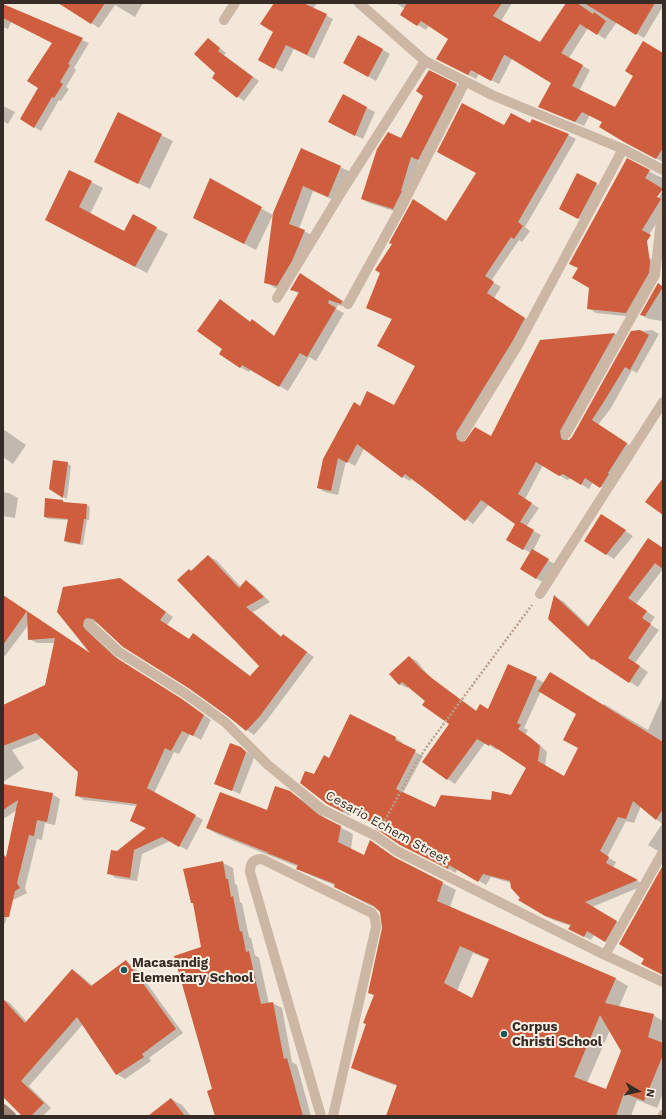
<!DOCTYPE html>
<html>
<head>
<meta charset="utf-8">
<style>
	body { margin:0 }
	#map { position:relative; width:666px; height:1119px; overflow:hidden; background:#f3e7d9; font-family:"Work Sans",sans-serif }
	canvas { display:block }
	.frame { position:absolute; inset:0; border:4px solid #372b26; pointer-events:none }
	.north { position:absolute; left:618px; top:1071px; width:40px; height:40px; -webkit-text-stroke:3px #faf1e6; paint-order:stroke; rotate:99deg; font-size:11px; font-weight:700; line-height:16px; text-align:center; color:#372b26 }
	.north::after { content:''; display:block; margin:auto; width:14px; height:18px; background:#372b26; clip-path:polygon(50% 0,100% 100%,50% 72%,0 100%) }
</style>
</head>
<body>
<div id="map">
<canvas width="666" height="1119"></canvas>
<div class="frame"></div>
<div class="north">N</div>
</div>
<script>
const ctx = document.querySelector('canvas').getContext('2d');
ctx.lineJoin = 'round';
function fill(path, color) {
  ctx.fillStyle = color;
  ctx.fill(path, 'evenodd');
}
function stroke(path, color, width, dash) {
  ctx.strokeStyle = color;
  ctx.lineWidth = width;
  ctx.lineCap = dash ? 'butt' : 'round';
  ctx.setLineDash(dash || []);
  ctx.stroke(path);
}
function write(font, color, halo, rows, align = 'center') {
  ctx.font = font + ' "Work Sans",sans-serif';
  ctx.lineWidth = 4;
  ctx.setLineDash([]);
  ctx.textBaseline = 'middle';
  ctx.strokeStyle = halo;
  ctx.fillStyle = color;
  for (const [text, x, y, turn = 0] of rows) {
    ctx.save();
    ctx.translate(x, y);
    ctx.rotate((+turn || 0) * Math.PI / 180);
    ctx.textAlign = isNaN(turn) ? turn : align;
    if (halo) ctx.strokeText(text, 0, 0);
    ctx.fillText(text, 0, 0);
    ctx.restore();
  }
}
fill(new Path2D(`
	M60 3H143L135 17 115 5 99 28Z
	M275 3H317L313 9 333 19 314 59 294 49 282 72 260 60 274 32Z
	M396 3H512L501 21 540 43 567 3H663V6L644 38 617 22 605 39 588 28 569 58 590 70 579 91 615 109 663 54V162L633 146 603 122 590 115 584 126 540 107 552 82 512 59 499 84 479 74 476 79 445 63 449 39 429 25 426 30 401 14 405 9Z
	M3 5 89 43 74 68 76 70 66 87 69 89 61 101 59 100 41 131 21 119 39 88 53 43 11 22 8 29 3 27Z
	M359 36 390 54 376 81 344 63Z
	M208 39 226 53 224 55 259 81 244 101 213 78 217 73Z
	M456 85 463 89 425 164 419 160 407 195 400 213 369 203 362 199 402 139Z
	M343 96 375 112 363 139 337 126Z
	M3 106 15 112 8 124 3 121Z
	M530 125 568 135 576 139 525 227 530 231 522 242 519 240 491 281 501 287 494 298 532 323 464 437 463 441 464 443 491 437 541 341 615 334 622 338 568 435V441H569L572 438 632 332 652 330 659 334 637 373 632 370 611 408 598 425 634 448 608 491 593 482 589 489 571 478 567 480 543 465 525 499 539 508 526 527 541 535 533 551 556 565 544 583 521 569 531 553 507 540 516 524 489 504 473 524 412 478 410 481 403 477 364 449 355 466 346 461 338 495 325 492 318 488 361 407 395 406 416 366 393 320 367 308 421 204 447 222 504 127Z
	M161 135 173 141 150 189 107 168Z
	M301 149 351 172 338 202 313 191 299 229 314 236 287 291 275 288 265 282Z
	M627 160 660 177H663V186L654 201 656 202 663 190V213L618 283 649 258 657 262 634 317 596 313 588 308 590 288 579 268Z
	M577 174 604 188 586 222 568 213Z
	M211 180 273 215 256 250 206 224Z
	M91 182 103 188 90 214 125 232 156 228 168 234 147 273 58 226Z
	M309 279 351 306 350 308 338 305 336 309 344 313 316 361 309 357 288 391 251 369 249 372 240 367 223 349 229 306 251 322 252 320 275 336 299 294 291 289Z
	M659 284 663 287V321L649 319 641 315Z
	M3 429 26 445 13 464 3 457Z
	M67 463 71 466 67 499 50 488Z
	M3 492 9 493 18 498 15 518 3 516Z
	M63 501 66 503 87 505 90 507 89 520H87L83 545 69 543 65 541 69 520 48 519 45 517Z
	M609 520 633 536 614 559 606 554Z
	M663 548V569L636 604 655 617 650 624 659 630 635 663 648 672 638 687 593 659 555 597 563 601 589 626Z
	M208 556 216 560 241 587 246 582 254 586 270 602 253 612 282 637 283 635 291 640 314 657 267 720 254 735 96 622 92 624 90 631 92 634 123 663 190 705 211 720 201 740 190 734 179 754 174 752 154 793 203 820 187 850 170 841 142 854 137 881 116 878 108 873 118 852 147 828 138 825 137 806 84 800 76 795 79 772 42 738 12 750 24 768 3 782V706L46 685 55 643H37L29 639V624L5 656 3 655V606L17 605 92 655 58 612 120 579 173 617 167 625 190 640 194 634 201 639 251 677 261 666 192 572Z
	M409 657 417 661 428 675 440 685 477 711 489 710 509 665 545 683 603 705 604 704 648 730 663 696V854L648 845 662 824 641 806 634 823 626 821 607 857 616 862 613 868 645 885 592 907 624 926 613 946 594 935 591 940 577 933 571 926 553 920 520 900 521 898 511 883 491 877 486 885 457 868 456 873 409 849 377 825 351 811 350 816 327 804 315 775 330 759 350 715 396 738 403 743 402 745 423 756 403 793 436 809 512 796 527 768 498 748 497 750 485 743 455 784 423 762 451 724 409 686 407 688 399 684ZM541 691 577 714 579 748 565 777 545 766 547 752 539 744 525 735 528 730 524 728Z
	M240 748 249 753 254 758 240 794 215 783Z
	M3 785 52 794 60 799 55 825 45 823 42 840 37 839 25 888 27 893 11 901 5 924 3 923V857L7 858 17 810 5 818 3 817Z
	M289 792 303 800 329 821 353 834 351 849 365 856 370 842 402 862 456 890 450 907 616 979 628 986 619 1007 653 1015 663 1021V1036L661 1044 663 1045V1093L657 1108 637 1100 631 1116H387L397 1086 365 1074 352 1067 375 996 369 992 383 927 381 911 348 894 335 887 336 886 310 875 297 868 298 867 219 835 207 828 268 812ZM473 953 490 960 472 999 457 991ZM610 1030 622 1050 606 1090 587 1083Z
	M223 863 233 868 235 884 237 885 240 902 242 903 249 937 251 938 255 955 259 958 269 1004 273 1003 282 1008 292 1062 297 1065 311 1116H216L203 948 194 904 192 903Z
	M126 962 134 966 183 1033 149 1058 151 1061 125 1079 117 1074 83 1024 29 1086 51 1108 43 1116H27L3 1096V999L10 1003 27 1022 73 970 80 975 93 986Z
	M171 1099 182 1105 191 1116H150Z`), '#0003');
fill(new Path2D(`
	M58 3H105L91 24Z
	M274 3H303L327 14 307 55 286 45 274 69 258 60 273 32 260 24Z
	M407 3H502L493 16 540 42 566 3H577L593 14 594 12 606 21 597 35 580 24 561 53 583 65 572 86 615 107 633 76 625 71 643 41 663 53V148L656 159 624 142 599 127 602 122 582 112 575 122 538 107 551 83 505 55H504L491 81 471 70 468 75 436 59 448 39 421 21 417 26 400 15Z
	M584 3H655L636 35Z
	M3 4 83 38 68 64 70 65 60 82 63 84 54 98 52 97 34 128 20 119 38 88 27 81 52 43 3 18Z
	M358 35 383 49 368 77 343 63Z
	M208 38 220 48 218 51 253 77 237 98 212 78 215 73 194 54Z
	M429 70 457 84 418 160 411 157 401 191H402L393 209 361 199 377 149 388 132 401 138 423 96 416 91Z
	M343 94 367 107 355 136 328 122Z
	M462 103 504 125 511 113 530 123 532 119 569 134 518 222 523 226 514 239 511 237 485 276 494 282 487 293 525 318 512 342 456 433 457 439 461 442 465 441 475 427 491 436 540 340 615 333 560 431 561 438 563 440H569L572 437 631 331 640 330 649 335 630 370 625 367 603 403 592 420 627 443 608 473 609 474 600 488 585 478 581 485 563 474 559 476 536 462 518 494 532 503 520 522 534 530 523 550 506 540 515 524 481 500 465 521 429 492 405 474 402 478 357 444 347 463 338 458 331 491 317 488 323 459 354 402 360 406 367 391 394 405 415 366 377 346 392 319 366 308 380 273 375 270 392 244 389 243 413 199 446 221 476 173 437 152Z
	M118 112 162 134 138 184 94 162Z
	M301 148 341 166 328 197 303 186 289 224 305 230 292 261 277 286 264 283 273 213Z
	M627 158 650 170 645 178 663 189 657 197 661 199 642 230 651 235 647 241 650 262 649 273 626 313 587 309 589 288 572 278 578 268 569 264Z
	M69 170 92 181 79 207 124 231 133 214 157 227 135 267 45 220Z
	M577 173 597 183 578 219 559 209Z
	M210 178 262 207 244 244 193 218Z
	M300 273 342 301 341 304 329 300 328 303 336 308 307 357 300 353 279 387 242 365 240 368 219 354 222 349 197 331 220 299 250 322 252 319 274 336 299 292 290 290Z
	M658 283 663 287 645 316 640 315Z
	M53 460 68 462 63 498 49 489Z
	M663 478V515L645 502Z
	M45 498 63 500V502L87 504 86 519H84L80 544 64 541 68 519 44 517Z
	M601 514 626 530 606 555 584 541Z
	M648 538 663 548V569L655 563 628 598 647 611 642 618 651 624 628 658 640 666 629 683 593 659 592 660 548 619 554 595 588 627Z
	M532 549 549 559 536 579 520 569Z
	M208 555 239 588 246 580 264 597 246 607 281 637 283 634 307 652 260 716 246 731 229 717 190 689 123 647 93 619 87 618 84 620 83 626 85 629 115 657 182 699 204 715 193 736 182 731 171 751 165 748 147 788 196 815 179 847 162 837 134 850 130 878 107 874 111 850 117 851 146 828 130 821 137 804 75 796 78 772 36 733 3 746V705L45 685 55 638 28 640 27 611 3 645V595L90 653 57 612 63 587 120 578 166 612 160 620 189 639 193 633 250 676 259 666 177 580 189 569 191 571Z
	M409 656 421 669 433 679 476 711 480 704 488 709 508 664 537 677 517 723 521 725 518 729 531 738 540 746 538 761 564 776 578 748 563 740 576 714 538 691 550 672 663 742V809L656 820 633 801 626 819 618 817 600 851 609 857 606 863 638 880 585 902 617 921 605 942 587 931 584 937 568 929 571 925 545 916 518 900 520 898 511 888 510 881 483 874 478 882 449 865 448 869 400 845 375 828 376 825 343 807V812L327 804 300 783 305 771 314 774 324 755 329 758 350 714 396 737 395 740 416 750 396 789 435 807 441 795 491 800 492 791 511 795 526 768 490 744 489 746 477 739 447 780 422 762 449 724 422 705 425 701 402 682 399 685 389 674Z
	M230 743 241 747 246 752 232 791 214 784Z
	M3 784 53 793 47 822 37 820 34 836 29 835 17 883 20 888 15 891 9 917H3V854L6 857 18 800 3 810Z
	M275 786 290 791 319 815 341 826 338 842 364 855 370 840 394 857 443 882 437 901 616 978 605 1003 654 1014 648 1037 663 1043V1055L644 1101 624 1093 616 1116H386L397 1085 351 1068 366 1024 363 1023 374 995 368 993 382 928 380 912 374 906 334 887 335 884 296 869 298 865 267 853H269L206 828 220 792 267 810ZM460 946 489 959 472 998 444 983ZM600 1015 621 1051 606 1089 574 1077Z
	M223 861 226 879H228L231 897 233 896 240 932 242 931 246 952 249 951 261 1004 273 1002 284 1059 287 1058 303 1116H215L207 1091 212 1089 174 956 201 947 193 903H191L183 869Z
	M663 865V975L641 964 644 959 619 944Z
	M126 960 176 1029 142 1054 144 1057 116 1075 77 1017 21 1081 44 1103 31 1116H22L3 1097V999L25 1023 72 969 91 986Z
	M171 1098 185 1116H148Z`), '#ce5e3d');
stroke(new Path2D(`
	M383 824 416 763 428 745 532 605`), '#b8a08e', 2.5, [2, 2]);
stroke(new Path2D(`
	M662 1116 663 1114`), '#ccb6a4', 9);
stroke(new Path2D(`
	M359 3 425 61 492 95 623 149 663 170
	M224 20 235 3
	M277 298 342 191 425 61
	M348 304 403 204 465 82
	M566 434 655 275 661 221 663 211
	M462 436 518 345 623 149
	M540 594 663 402
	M89 624 119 652 186 694 225 722 268 765 323 810 376 836 397 851 605 955 663 982
	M605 955 663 852
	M321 1116 250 872C250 864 253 859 262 859L372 913 375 918 376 927 333 1116`), '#ccb6a4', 10);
stroke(new Path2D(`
	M3 1109 11 1116`), '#9f8476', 10);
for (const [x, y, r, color] of [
	[124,970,4,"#19575b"],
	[504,1034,4,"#19575b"]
]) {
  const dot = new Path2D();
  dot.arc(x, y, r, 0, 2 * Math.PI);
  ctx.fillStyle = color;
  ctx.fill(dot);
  stroke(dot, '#faf1e6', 1.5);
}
write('13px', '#372b26', '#faf1e6', [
	["Cesario Echem Street",387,828,29]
]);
write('bold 13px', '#372b26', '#faf1e6', [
	["Macasandig",132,963],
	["Elementary School",132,978],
	["Corpus",512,1027],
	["Christi School",512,1042]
], 'left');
</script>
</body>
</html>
